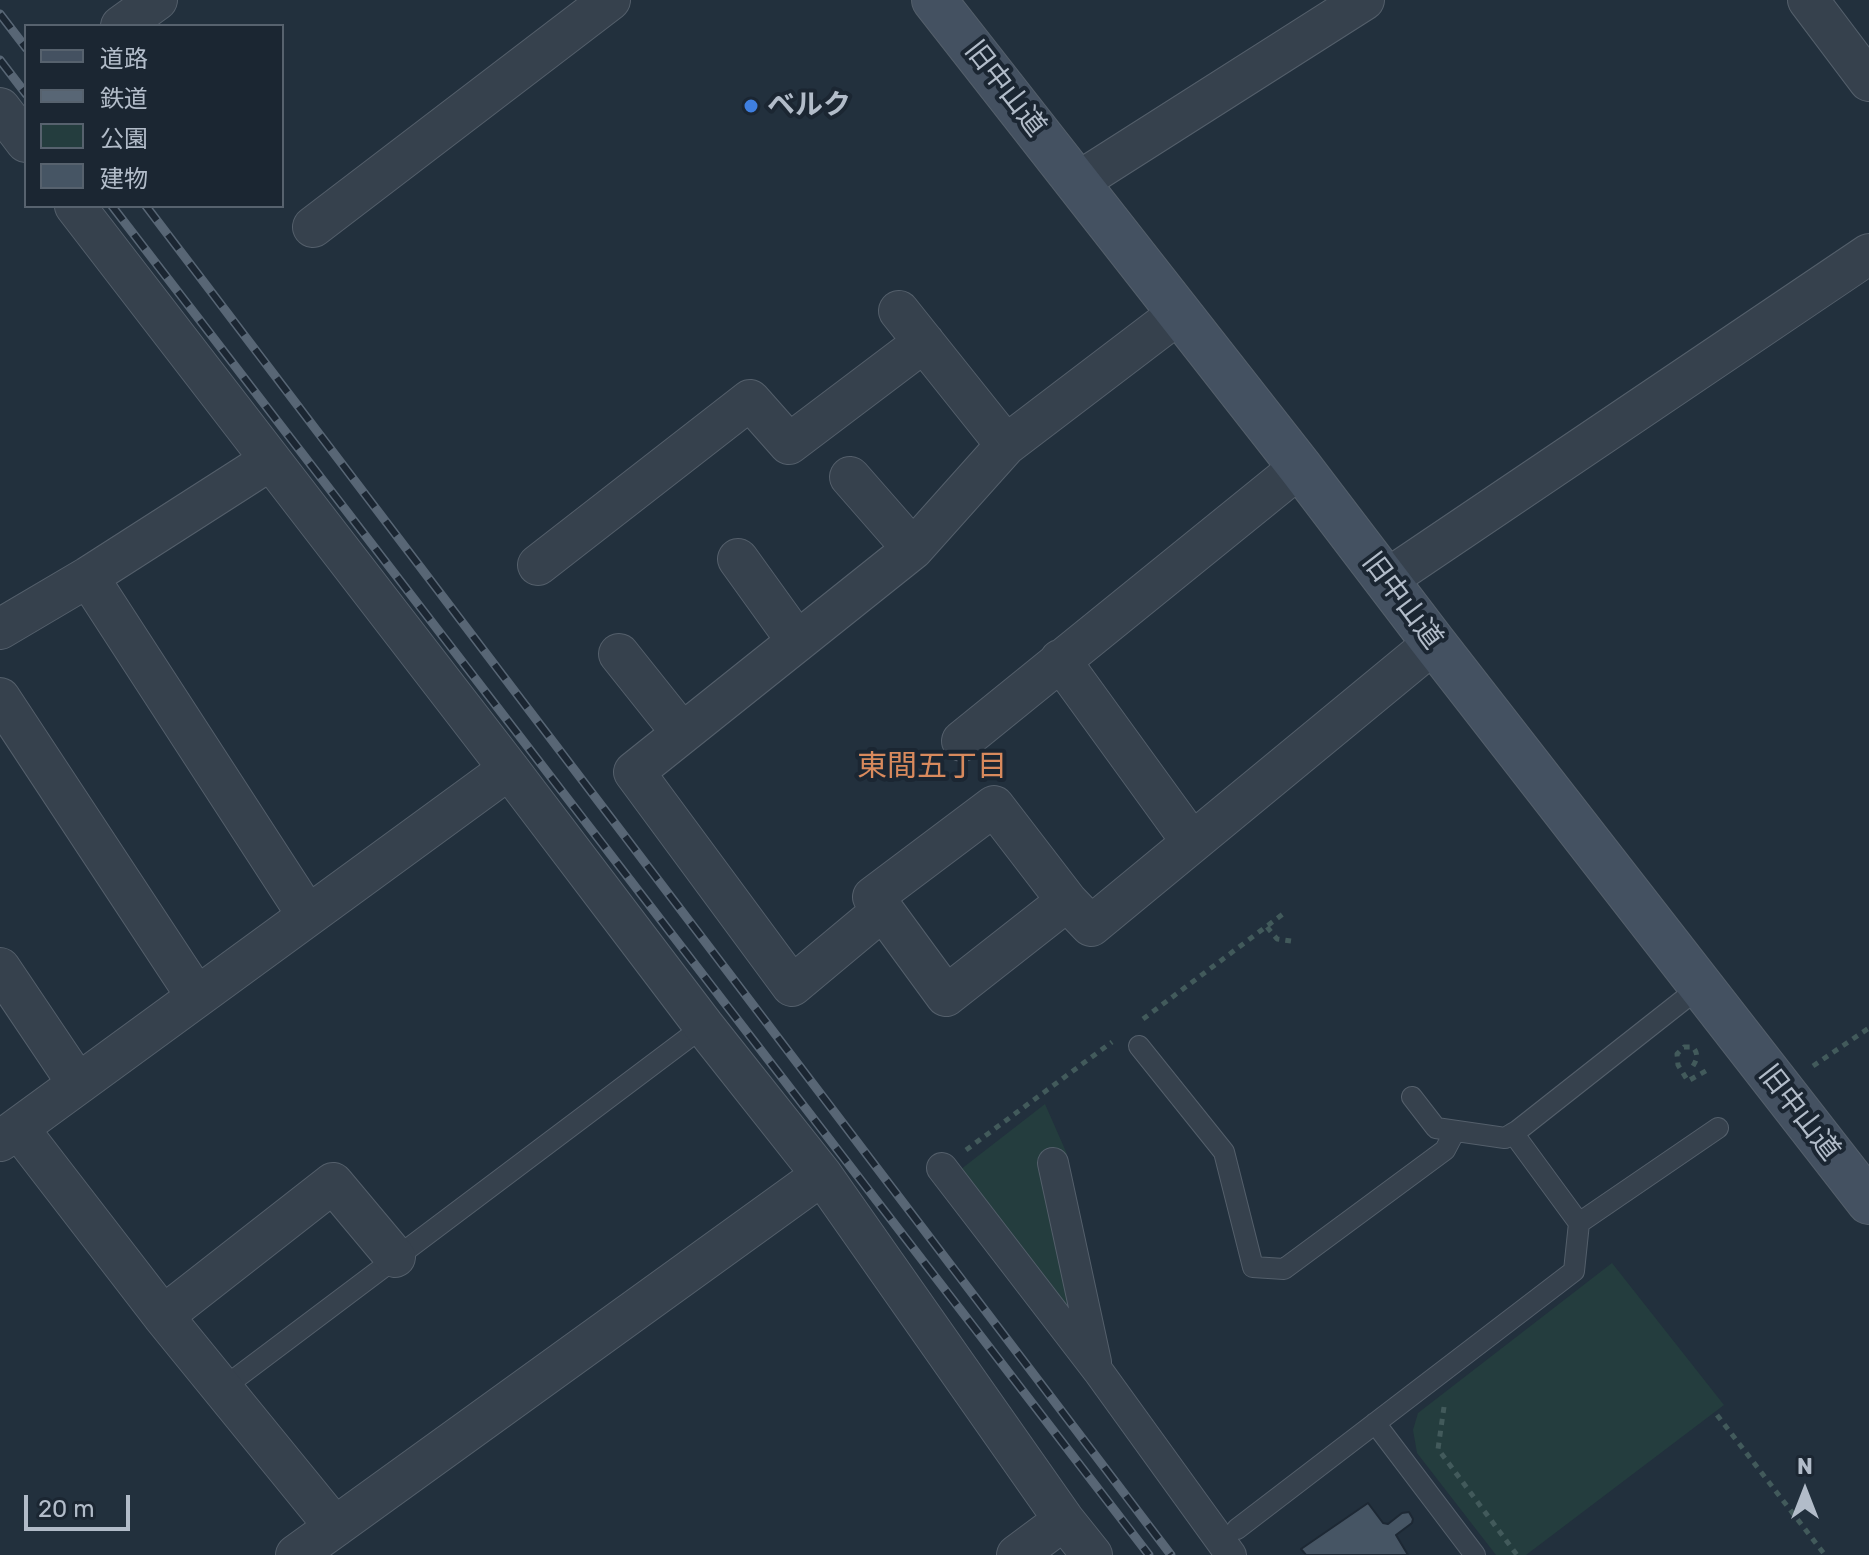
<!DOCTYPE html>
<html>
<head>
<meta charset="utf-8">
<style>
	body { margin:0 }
	#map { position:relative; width:1869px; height:1555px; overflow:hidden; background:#22303d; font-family:Rubik,"Noto Sans JP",sans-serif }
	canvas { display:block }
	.legend { position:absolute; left:24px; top:24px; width:260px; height:184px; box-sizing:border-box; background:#1b2632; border:2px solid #57626e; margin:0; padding:10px 14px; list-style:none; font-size:24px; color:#b2bcc9 }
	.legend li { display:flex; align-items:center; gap:16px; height:40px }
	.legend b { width:40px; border:2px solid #57626e }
	.north { position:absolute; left:1765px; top:1451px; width:80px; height:80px; -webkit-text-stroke:6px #1b2632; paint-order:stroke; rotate:0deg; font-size:22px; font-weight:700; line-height:32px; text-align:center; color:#b2bcc9 }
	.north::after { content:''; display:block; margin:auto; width:28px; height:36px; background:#b2bcc9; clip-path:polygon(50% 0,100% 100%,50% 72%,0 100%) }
	.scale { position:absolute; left:24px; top:1495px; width:106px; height:36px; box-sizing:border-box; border:4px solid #b2bcc9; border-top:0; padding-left:10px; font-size:24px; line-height:28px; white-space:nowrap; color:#b2bcc9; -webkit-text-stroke:6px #1b2632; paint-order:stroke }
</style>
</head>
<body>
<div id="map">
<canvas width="1869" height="1555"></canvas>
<ul class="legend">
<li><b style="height:10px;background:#445161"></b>道路</li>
<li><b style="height:10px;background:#586675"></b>鉄道</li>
<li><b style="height:22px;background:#243d3e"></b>公園</li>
<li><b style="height:22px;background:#465564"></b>建物</li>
</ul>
<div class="north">N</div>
<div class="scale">20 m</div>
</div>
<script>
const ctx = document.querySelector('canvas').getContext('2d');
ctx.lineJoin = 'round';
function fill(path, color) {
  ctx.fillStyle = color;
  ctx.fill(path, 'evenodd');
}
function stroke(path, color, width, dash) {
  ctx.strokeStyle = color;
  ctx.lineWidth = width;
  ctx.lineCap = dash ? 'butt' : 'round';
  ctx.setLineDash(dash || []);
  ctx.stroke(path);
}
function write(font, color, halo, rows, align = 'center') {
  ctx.font = font + ' Rubik,"Noto Sans JP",sans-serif';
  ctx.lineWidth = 8;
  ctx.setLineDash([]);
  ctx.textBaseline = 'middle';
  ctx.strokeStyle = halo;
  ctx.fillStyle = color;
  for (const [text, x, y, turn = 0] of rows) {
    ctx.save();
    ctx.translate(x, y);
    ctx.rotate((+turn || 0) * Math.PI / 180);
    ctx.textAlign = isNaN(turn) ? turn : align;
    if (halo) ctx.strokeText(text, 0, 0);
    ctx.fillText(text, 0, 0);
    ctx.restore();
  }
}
fill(new Path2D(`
	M1045 1104 1067 1154 1039 1159 1078 1326 956 1173Z
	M1612 1263 1724 1405 1526 1555H1496L1417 1453 1413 1430 1418 1413Z`), '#243d3e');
const building = new Path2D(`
	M1368 1503 1383 1523 1388 1524 1402 1513 1409 1512 1413 1519 1412 1523 1396 1535 1408 1555H1306L1301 1549Z`);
fill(building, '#465564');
stroke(building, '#1d2834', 2);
const service = new Path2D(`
	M1139 1046 1224 1152 1253 1267 1284 1269 1445 1150 1455 1131
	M1412 1097 1436 1128 1505 1138 1517 1131 1701 986
	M1579 1223 1718 1128
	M223 1388 704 1026
	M1375 1423 1475 1555
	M1237 1529 1574 1271 1579 1223 1513 1133`);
const pedestrian = new Path2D(`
	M1053 1163 1096 1362
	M942 1168 1098 1371 1231 1555`);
const minor = new Path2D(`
	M1808 0 1869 81
	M121 26 157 0
	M0 108 26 142
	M1078 182 1364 0
	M75 206 509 769 704 1026 822 1175 1064 1520 1092 1555
	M313 227 610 0
	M899 311 1006 445
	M850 477 913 549
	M738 559 797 641
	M538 565 750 400 789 444 924 342
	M88 577 308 916
	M1386 580 1869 254
	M0 629 88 577 269 461
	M619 654 682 733
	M1060 660 1192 842
	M0 698 197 997
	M962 741 1300 467
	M1067 901 1091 926 1434 643
	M883 910 946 996 1067 901 994 806 873 897 883 910 792 986 634 772 913 549 1006 445 1178 314
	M0 968 78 1084
	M18 1128 163 1316 335 1527
	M0 1141 509 769
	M163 1316 333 1183 395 1257
	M296 1555 822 1175
	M1017 1555 1064 1520`);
const secondary = new Path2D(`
	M934 0 1300 467 1434 643 1869 1202`);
stroke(service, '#545f6b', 22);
stroke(pedestrian, '#545f6b', 32);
stroke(minor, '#545f6b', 42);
stroke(secondary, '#545f6b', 46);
stroke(new Path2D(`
	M1267 927 1277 939 1291 941
	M1143 1019 1283 914
	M1693 1066C1698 1058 1698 1054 1693 1047H1684L1677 1054 1678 1065 1688 1081 1711 1068
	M1813 1066 1869 1028
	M966 1150 1112 1042
	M1444 1407 1438 1449 1517 1555
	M1717 1415 1825 1555`), '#425a5b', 5, [6, 6]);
stroke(service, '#36414d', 20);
stroke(pedestrian, '#36414d', 30);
stroke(minor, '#36414d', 40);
stroke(secondary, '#445161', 44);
const rail = new Path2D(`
	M0 14 26 48
	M0 60 26 94
	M112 206 1149 1555
	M146 206 1171 1555`);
stroke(rail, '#586675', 9);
stroke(rail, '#1b2632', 6, [18]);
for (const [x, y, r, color] of [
	[751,106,8,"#3f7fe0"]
]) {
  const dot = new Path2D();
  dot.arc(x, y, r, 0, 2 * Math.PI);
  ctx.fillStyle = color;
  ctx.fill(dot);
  stroke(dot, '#1b2632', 3);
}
write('28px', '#b2bcc9', '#1b2632', [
	["旧中山道",1005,89,52],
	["旧中山道",1402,601,53],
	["旧中山道",1799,1113,52]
]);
write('bold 28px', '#b2bcc9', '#1b2632', [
	["ベルク",767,106]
], 'left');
write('30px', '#d98a5d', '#1b2632', [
	["東間五丁目",932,767]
]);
</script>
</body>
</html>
